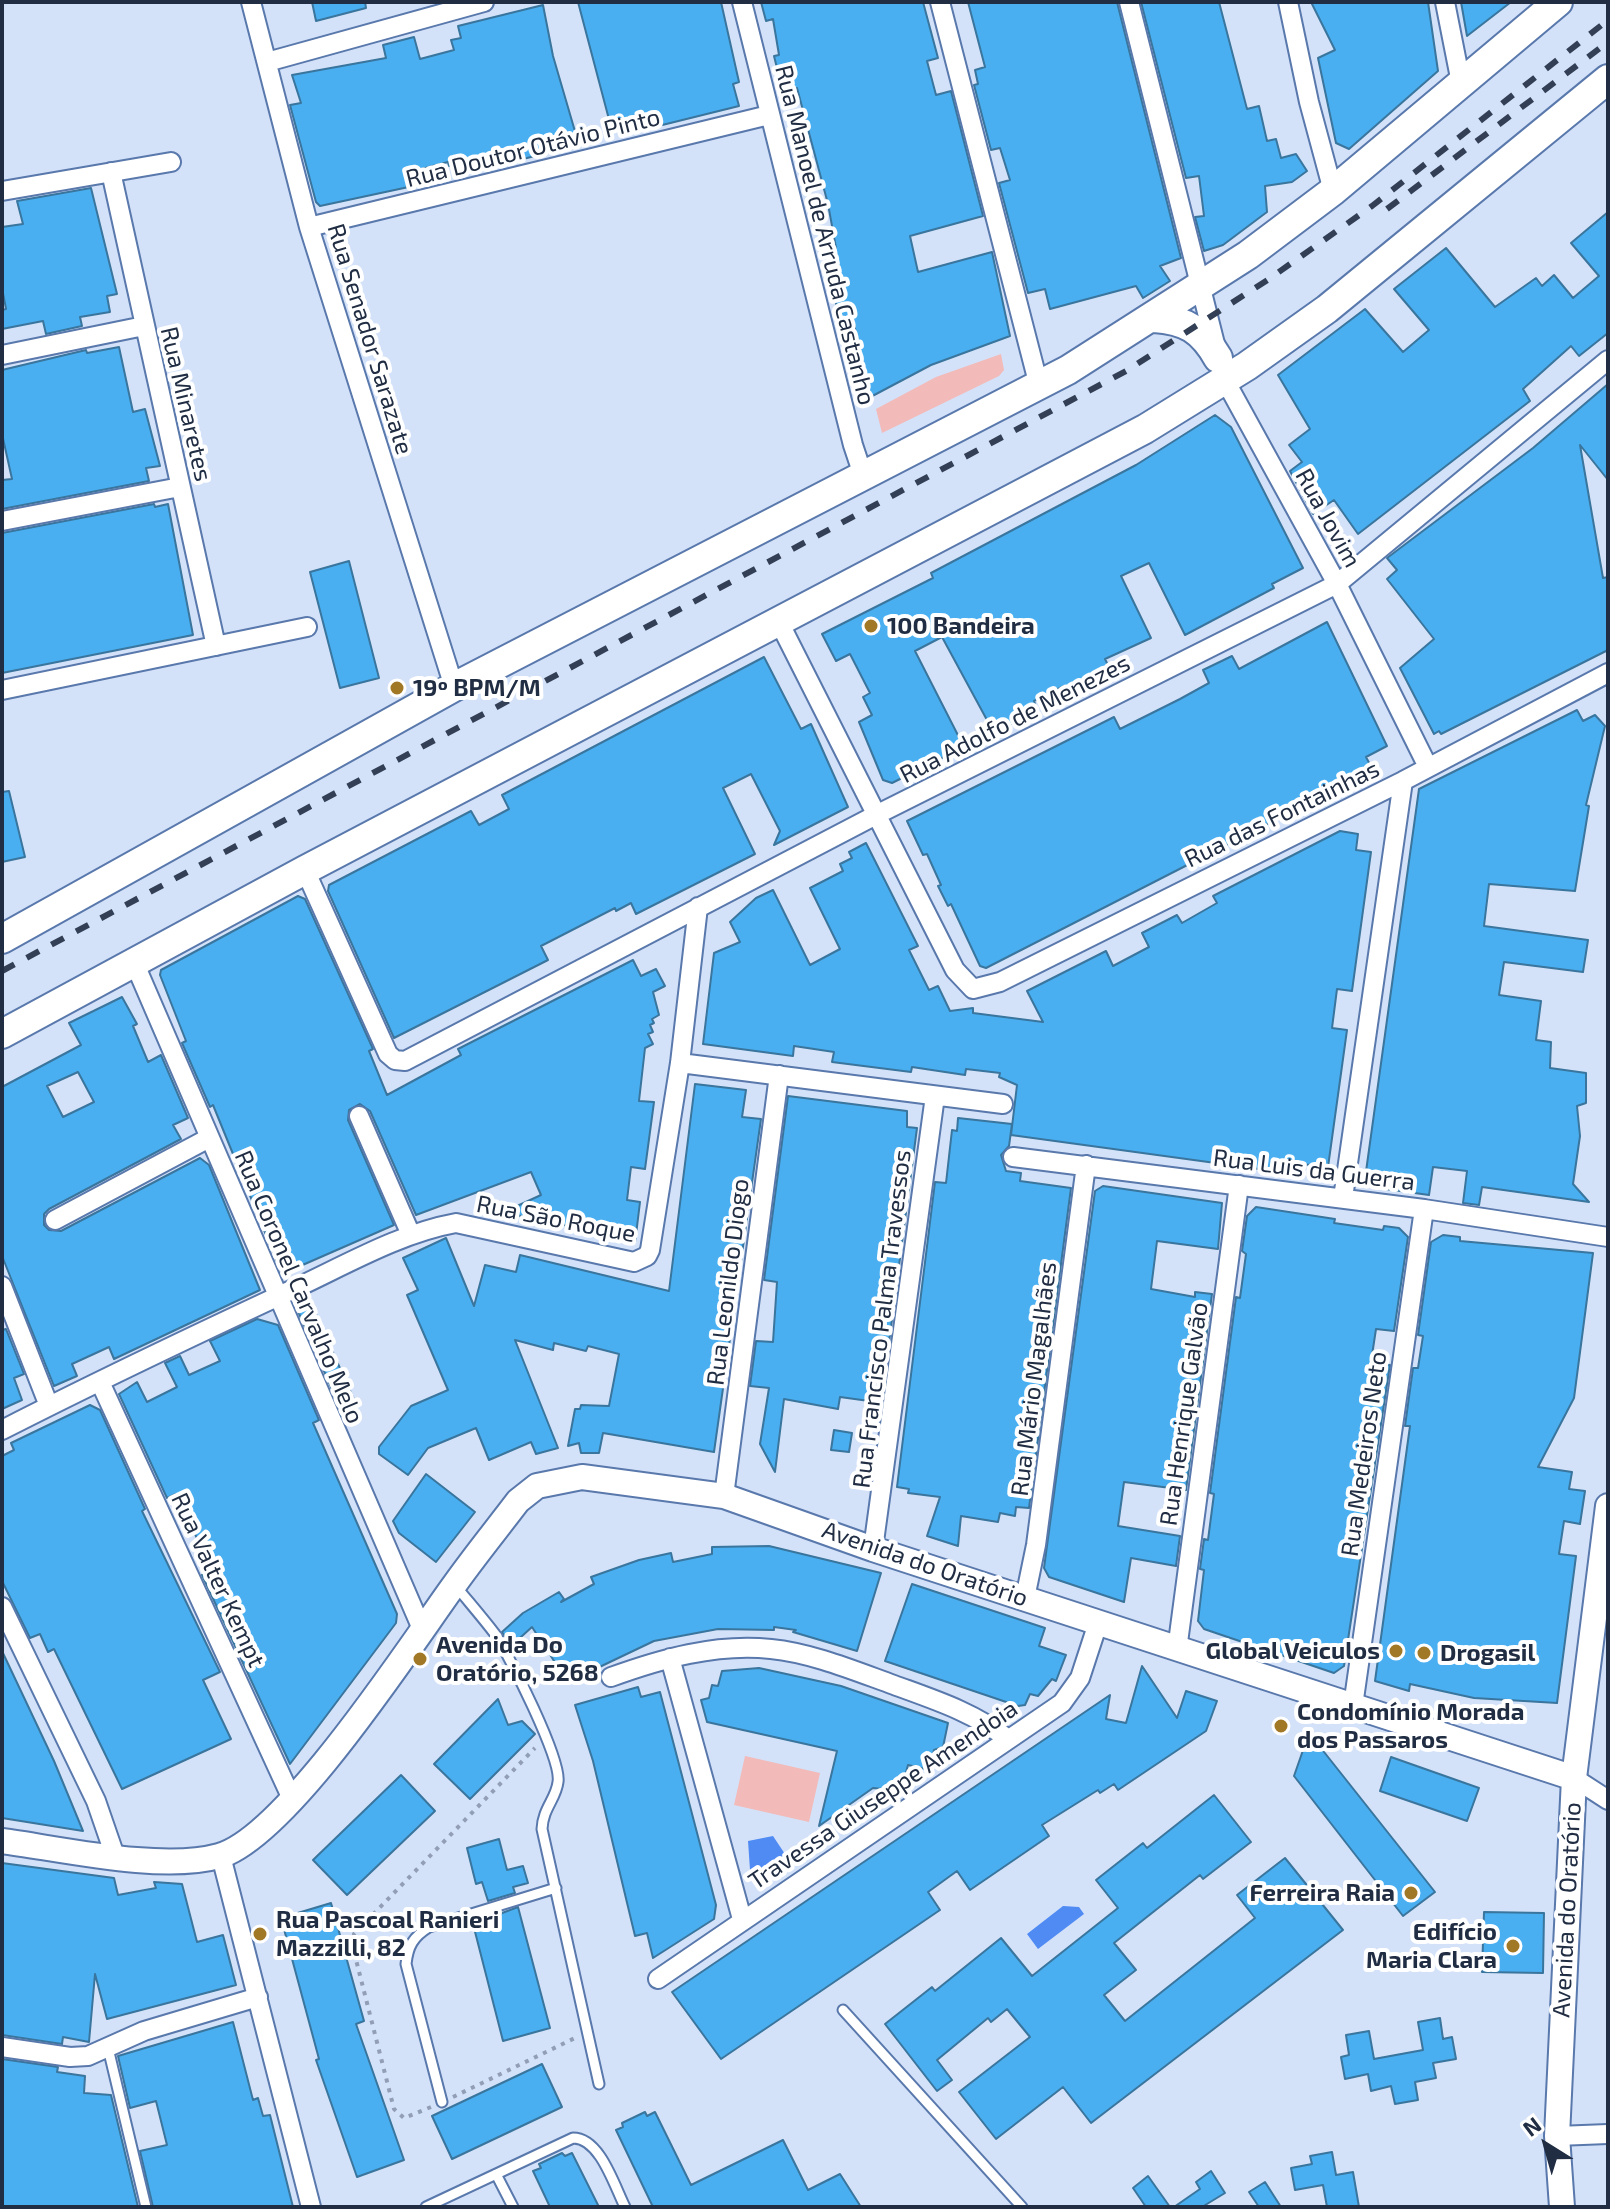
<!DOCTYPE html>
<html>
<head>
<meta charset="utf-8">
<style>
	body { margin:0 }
	#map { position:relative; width:1610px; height:2209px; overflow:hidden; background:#d4e2f9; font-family:"Exo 2",sans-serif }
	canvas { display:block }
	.frame { position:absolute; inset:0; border:4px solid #202d43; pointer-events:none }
	.north { position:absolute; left:1506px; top:2105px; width:80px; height:80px; -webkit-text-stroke:6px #fff; paint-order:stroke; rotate:323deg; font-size:22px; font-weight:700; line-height:32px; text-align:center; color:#202d43 }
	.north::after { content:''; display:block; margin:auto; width:28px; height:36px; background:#202d43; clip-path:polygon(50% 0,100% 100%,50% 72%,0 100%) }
</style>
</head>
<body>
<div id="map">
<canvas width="1610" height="2209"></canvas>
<div class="frame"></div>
<div class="north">N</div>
</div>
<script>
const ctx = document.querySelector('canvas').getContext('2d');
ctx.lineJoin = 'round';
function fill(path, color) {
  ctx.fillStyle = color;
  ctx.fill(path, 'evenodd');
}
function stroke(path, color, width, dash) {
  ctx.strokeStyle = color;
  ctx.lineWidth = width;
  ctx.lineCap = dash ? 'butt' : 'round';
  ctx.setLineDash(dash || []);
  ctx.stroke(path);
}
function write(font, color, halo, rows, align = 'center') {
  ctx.font = font + ' "Exo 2",sans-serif';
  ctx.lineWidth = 8;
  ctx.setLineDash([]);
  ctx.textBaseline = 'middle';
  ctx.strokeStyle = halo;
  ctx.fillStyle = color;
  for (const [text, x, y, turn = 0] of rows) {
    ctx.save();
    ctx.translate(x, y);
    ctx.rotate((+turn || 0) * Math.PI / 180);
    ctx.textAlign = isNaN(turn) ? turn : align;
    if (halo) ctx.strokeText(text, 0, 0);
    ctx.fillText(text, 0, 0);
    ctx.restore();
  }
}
fill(new Path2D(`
	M1001 354 1004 370 999 376 882 433 876 409 936 377Z
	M745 1756 820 1773 809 1822 734 1805Z`), '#f2bab8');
fill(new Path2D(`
	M773 1836 787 1857 767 1877 755 1879 750 1870 748 1841Z
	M1063 1906 1079 1907 1084 1914 1038 1949 1027 1934Z`), '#4f8bf3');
const building = new Path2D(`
	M312 2H365L366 8 316 21Z
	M578 2H721L739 82 733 84 739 106 630 133 628 123 611 127Z
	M761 2H923L938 58 927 61 936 95 951 91 983 216 910 236 918 272 992 252 1010 336 931 365 861 402 850 357 861 355 853 320 841 323 823 252 836 248 828 204 797 88 783 92 774 56 779 55 773 19 766 21Z
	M968 2H1117L1181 258 1160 266 1170 281 1143 298 1136 286 1050 309 1045 289 1028 293 999 183 1010 180 1000 148 991 150 974 85 978 84 975 70 985 67Z
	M1141 2H1219L1247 109 1259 106 1267 141 1276 139 1281 158 1296 154 1307 171 1292 182 1265 186 1267 212 1223 245 1204 251 1195 217 1204 216 1199 176 1186 178Z
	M1311 2H1428L1438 71 1349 149 1336 143 1318 58 1335 50Z
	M1461 2H1511L1467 36Z
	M543 5 553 56 579 145 499 165 497 157 449 166 448 162 414 171 418 185 320 206 316 202 290 105 301 103 292 75 386 58 383 45 414 37 420 59 454 50 451 40 461 38 458 26Z
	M91 188 117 294 107 296 110 312 80 317 82 326 46 334 43 321 2 329V310L6 309 2 288V227L23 224 17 201Z
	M1608 212V333L1579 356 1571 346 1523 389 1530 401 1358 534 1334 500 1313 514 1290 471 1302 462 1289 445 1310 429 1278 375 1365 309 1403 352 1429 330 1394 289 1446 248 1495 307 1536 278 1542 286 1554 275 1573 298 1599 276 1571 243Z
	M119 347 133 412 145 409 160 466 146 468 149 481 2 509V480L12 479 2 434V370L86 350 87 353Z
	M1608 384V480L1580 445 1603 578 1608 577V650L1441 734 1439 731 1434 734 1400 668 1434 639 1387 579 1397 570 1387 558 1533 448Z
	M1215 415 1231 427 1303 568 1272 584 1274 588 1185 635 1149 563 1121 576 1151 638 1105 659 1112 673 1068 695 1064 686 1034 701 1038 711 994 733 942 637 915 651 964 747 892 783 883 780 859 722 872 715 863 697 870 693 850 654 836 661 822 634 933 578 931 573 1136 465Z
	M154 504 155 507 168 504 193 635 2 673V533Z
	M349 561 379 678 340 688 310 572Z
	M1327 622 1387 746 1366 757 1373 770 986 968 980 966 951 904 948 906 938 886 941 885 927 854 923 855 907 821 1114 717 1120 729 1180 699 1209 683 1203 670 1232 656 1239 669Z
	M764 657 801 729 811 724 848 807 774 845 780 831 751 774 723 788 755 854 636 914 631 903 616 911 615 908 541 946 548 960 394 1038 328 891 329 885 471 811 479 825 509 809 502 795Z
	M1577 710 1583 721 1595 715 1605 726 1586 805 1589 806 1575 891 1489 884 1484 926 1588 940 1583 972 1504 962 1499 995 1541 1001 1536 1040 1551 1042 1550 1068 1586 1073V1103L1577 1106 1580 1136 1573 1184 1589 1202 1482 1187 1479 1205 1463 1203 1467 1171 1433 1167 1429 1195 1364 1186 1419 789Z
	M9 791 25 857 2 862V792Z
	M1340 831 1358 834 1356 850 1371 852 1352 991 1337 989 1332 1028 1347 1030 1328 1167 1275 1161 1274 1171 1011 1135 1017 1085 999 1077 1000 1073 966 1069 965 1075 912 1067 911 1072 832 1062 834 1052 794 1046 793 1056 703 1044 714 953 740 942 730 922 756 898 773 890 810 965 840 949 810 888 843 871 840 864 852 858 849 852 866 843 918 946 909 950 929 990 938 986 950 1011 973 1008V1013L1043 1022 1027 991 1106 951 1113 966 1149 947 1142 933 1177 915 1182 923 1217 903 1213 896Z
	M298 896 305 899 373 1049 369 1051 387 1095 461 1055 458 1049 633 960 641 976 656 969 665 986 653 992 659 1015 652 1019 654 1023 650 1025 653 1032 648 1034 653 1044 645 1048 639 1101 654 1102 645 1169 631 1167 627 1200 640 1202 635 1243 611 1238 613 1231 555 1224 504 1212 541 1195 531 1172 416 1215 370 1111 360 1104 349 1110 348 1120 394 1225 282 1274 213 1105 210 1107 182 1043 186 1041 160 975 161 970Z
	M122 997 137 1024 133 1026 148 1062 161 1055 188 1118 173 1125 181 1139 49 1209 44 1214V1225L49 1230 61 1231 200 1158 209 1165 260 1290 114 1359 109 1347 72 1364 77 1376 54 1386 2 1256V1087L81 1045 69 1023ZM78 1072 94 1102 63 1117 47 1086Z
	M695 1084 746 1090 742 1117 761 1119 714 1452 603 1433 599 1453H581L579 1443 568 1446 575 1409H580L581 1405 609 1406 619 1354 588 1346 586 1351 554 1343 553 1350 515 1340 558 1448 536 1454 531 1442 489 1460 476 1428 428 1448 408 1475 379 1454V1447L411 1406 448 1390 407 1295 418 1290 403 1258 446 1238 474 1306 485 1265 516 1272 520 1255 669 1291Z
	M788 1096 907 1111V1127L917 1128 888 1350 876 1348 869 1401 840 1397 838 1409 784 1399 775 1472 760 1444 769 1388 750 1386 756 1341 773 1342 777 1282 764 1280Z
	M958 1118 1012 1124 1009 1146 1001 1155 1006 1171 1021 1173 1020 1181 1071 1188 1029 1508 1016 1507 1015 1516 1000 1513 998 1522 961 1516 958 1546 927 1536 940 1497 908 1493 909 1489 897 1487 935 1182 946 1183 952 1130 957 1131Z
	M1103 1186 1222 1203 1218 1249 1157 1241 1151 1289 1195 1297V1292L1212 1294 1186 1490 1124 1482 1118 1526 1180 1536 1176 1566 1131 1558 1124 1602 1049 1577 1044 1568 1095 1191Z
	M1256 1207 1335 1219 1334 1223 1383 1230 1384 1226 1399 1228 1408 1237 1394 1331 1376 1329 1371 1362 1390 1365 1344 1666 1334 1673 1204 1629 1198 1621 1204 1570 1200 1569 1204 1539 1208 1540 1214 1494 1210 1493 1236 1297 1240 1298 1246 1254 1242 1251 1247 1216Z
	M1443 1235 1460 1237V1241L1593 1253 1574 1398 1538 1467 1572 1472 1569 1489 1585 1491 1580 1524 1564 1521 1559 1554 1576 1556 1557 1703 1474 1698 1410 1684 1409 1691 1375 1681 1410 1426H1405L1413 1368H1418L1423 1336 1418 1335 1431 1242Z
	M310 1301 356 1404 341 1410 297 1309Z
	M257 1319 278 1325 319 1420 313 1423 397 1614 396 1623 290 1764 202 1575 212 1570 176 1494 167 1498 119 1394 137 1382 147 1402 177 1387 165 1363 180 1356 189 1375 220 1361 210 1341Z
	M6 1329 24 1374 14 1378 22 1400 2 1409V1330Z
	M90 1405 100 1410 145 1509 142 1511 220 1672 203 1680 231 1739 122 1789 54 1649 48 1652 40 1634 30 1638 2 1581V1456L14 1450 11 1443Z
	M834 1430 852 1433 849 1452 831 1450Z
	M426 1474 475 1512 436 1562 399 1533 393 1521Z
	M769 1546 881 1573 857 1651 793 1632 796 1630 774 1627V1630L718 1629 654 1641 568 1682 562 1661 556 1664 532 1627 511 1646 502 1632 523 1613 559 1592 564 1599 561 1602 594 1584 591 1577 639 1560 671 1553 673 1562 712 1554V1547Z
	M912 1584 1045 1628 1039 1646 1066 1655 1056 1681 1052 1679 1038 1696 1030 1694 1025 1705 1018 1706 885 1661Z
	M2 1651 54 1761 83 1831 2 1818Z
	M1142 1666 1177 1718 1186 1691 1217 1701 1206 1731 1118 1790 1114 1784 1100 1793 1098 1790 1042 1825 1049 1836 970 1890 957 1871 928 1892 940 1910 721 2059 672 1992 1110 1695 1106 1719 1126 1723Z
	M759 1668 841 1686 948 1723 943 1747 934 1750 929 1770 908 1765 901 1791 873 1788 819 1826 837 1751 707 1722 701 1700 709 1698 712 1685 718 1686 722 1671Z
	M638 1687 641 1697 660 1692 716 1905 714 1919 653 1958 647 1933 635 1936 593 1761 575 1705Z
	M498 1699 508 1725 522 1721 535 1734 470 1799 434 1764Z
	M1309 1733 1435 1892 1403 1916 1294 1776Z
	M1391 1757 1479 1788 1467 1821 1380 1791Z
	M401 1775 435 1811 347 1895 313 1860Z
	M1214 1795 1251 1842 1203 1879 1200 1875 1114 1943 1136 1970 1104 1995 1125 2021 1255 1918 1237 1895 1285 1858 1343 1930 1091 2123 1063 2087 996 2139 959 2092 1030 2037 1007 2009 991 2022 988 2018 937 2060 952 2080 937 2091 885 2024 932 1987 935 1991 1001 1938 1032 1976 1118 1908 1096 1880 1143 1843 1147 1848Z
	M499 1839 507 1870 523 1866 528 1883 513 1887 515 1893 488 1901 482 1882 476 1884 467 1848Z
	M2 1863 114 1878 118 1895 156 1888 154 1882 182 1884 197 1942 223 1935 236 1985 107 2019 95 1974 89 2042 63 2037 62 2044 2 2035Z
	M331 1903 364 2021 356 2024 404 2160 357 2177 316 2060 319 2059 281 1918Z
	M518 1907 550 2028 503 2041 473 1924Z
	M1484 1912 1544 1913 1543 1973 1482 1972Z
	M1440 2018 1443 2039 1452 2037 1456 2059 1433 2063 1436 2078 1415 2082 1418 2100 1395 2104 1391 2086 1371 2091 1368 2074 1345 2079 1341 2057 1349 2055 1346 2035 1369 2031 1374 2059 1423 2050 1418 2022Z
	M233 2022 253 2100 258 2098 263 2116 270 2115 293 2207H153L140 2151 167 2145 156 2101 130 2108 118 2056Z
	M2 2059 58 2067 57 2072 85 2076 84 2093 111 2095 138 2207H2Z
	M542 2064 562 2107 452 2159 432 2116Z
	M645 2112 647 2116 655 2112 691 2185 783 2140 808 2190 840 2174 861 2207H653L616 2130 623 2127 622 2123Z
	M1332 2152 1336 2175 1353 2172 1359 2207H1327L1323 2185 1295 2190 1291 2168 1312 2164 1310 2156Z
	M562 2153 565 2156 572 2153 599 2207H550L533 2171 541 2168 539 2164Z
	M1211 2171 1225 2193 1202 2207H1174L1200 2189 1196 2182Z
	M1148 2176 1170 2207H1146L1133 2188Z
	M1265 2182 1281 2207H1259L1249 2192Z`);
fill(building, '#49aff1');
stroke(building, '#39759d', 2);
const service = new Path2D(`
	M455 1585C468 1601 482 1617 495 1634 509 1655 562 1760 558 1782 556 1799 543 1808 542 1829L599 2084
	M843 2010 1022 2207
	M108 2048 146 2207
	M442 2102 406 1964C408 1946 413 1937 429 1927L556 1888
	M496 2174 513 2207
	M426 2207 573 2138C600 2138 614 2185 625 2207`);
const minor = new Path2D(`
	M251 2 309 227 454 687
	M742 2 853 445 864 478
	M940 2 1039 386
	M1129 2 1216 348
	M1288 2 1309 102 1333 191
	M1445 2 1461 83
	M267 62 484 2
	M111 172 216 646
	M2 191 171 162
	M309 227 769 115
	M2 355 144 326
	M1221 373 1337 584 1428 767
	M2 521 180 487
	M779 622 955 970 973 989 1000 982 1403 781 1608 673
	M2 690 307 627
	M305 870 388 1054 395 1060 405 1061 876 815 1337 584 1608 360
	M134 962 422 1629
	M680 1063 1003 1104
	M359 1116 411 1235
	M1013 1157 1424 1209 1608 1237
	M1343 1198 1403 781
	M55 1220 209 1138
	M2 1286 49 1406
	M100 1382 292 1799
	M2 1430C100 1380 199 1333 298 1287 349 1263 401 1233 456 1223L634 1262 647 1256 650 1250 680 1063 698 907
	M724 1496 779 1075
	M873 1549 935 1096
	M1025 1598 1036 1545 1086 1165
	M2 1607 96 1801 115 1856
	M1177 1650 1239 1185
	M670 1658 742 1919
	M611 1677C661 1659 716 1643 771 1649 812 1653 855 1671 894 1685 935 1700 973 1712 1008 1739
	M1353 1706 1424 1209
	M1574 1778 1608 1800
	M221 1856 311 2207
	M658 1979 1062 1703 1080 1678 1098 1623
	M2 2047 70 2057 88 2056 144 2031 258 1997
	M1557 2136 1608 2134`);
const secondary = new Path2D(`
	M2 1841C62 1849 162 1872 219 1856 286 1837 408 1649 452 1588 473 1558 496 1530 518 1501L537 1486 582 1477 724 1496 873 1549 1574 1778
	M1562 2207 1557 2136 1574 1778 1608 1506`);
const primary = new Path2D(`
	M1154 318C1186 320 1202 330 1218 358
	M2 939 454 687 1068 370 1248 255 1333 191 1558 2
	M2 1034 305 870 1145 429 1247 366 1327 309 1608 79`);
stroke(service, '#5978ac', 13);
stroke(minor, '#5978ac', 22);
stroke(secondary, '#5978ac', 28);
stroke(primary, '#5978ac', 32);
stroke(new Path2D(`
	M453 2097 575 2038
	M431 2107 404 2118 394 2109 353 1948 354 1934 535 1748`), '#919eb5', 4, [4, 6]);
stroke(service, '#fff', 9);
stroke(minor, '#fff', 18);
stroke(secondary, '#fff', 24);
stroke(primary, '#fff', 28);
stroke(new Path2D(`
	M1387 209 1608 42
	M2 971 1126 371 1269 279 1372 206 1608 20`), '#323f55', 6, [14, 14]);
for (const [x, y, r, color] of [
	[871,626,8,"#a17826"],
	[397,688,8,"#a17826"],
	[1396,1651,8,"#a17826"],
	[1424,1653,8,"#a17826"],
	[420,1659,8,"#a17826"],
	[1281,1726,8,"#a17826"],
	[1411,1893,8,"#a17826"],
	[260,1934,8,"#a17826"],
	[1513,1946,8,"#a17826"]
]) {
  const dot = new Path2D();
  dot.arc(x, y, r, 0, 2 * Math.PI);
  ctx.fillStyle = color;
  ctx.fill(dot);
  stroke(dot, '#fff', 3);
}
write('24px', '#202d43', '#fff', [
	["Rua Doutor Otávio Pinto",533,148,-14],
	["Rua Manoel de Arruda Castanho",825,235,76],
	["Rua Senador Sarazate",370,339,73],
	["Rua Minaretes",186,404,77],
	["Rua Jovim",1328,518,61],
	["Rua Adolfo de Menezes",1015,719,-27],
	["Rua das Fontainhas",1282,814,-26],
	["Rua Luis da Guerra",1314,1170,7],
	["Rua São Roque",556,1219,11],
	["Rua Leonildo Diogo",728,1282,-83],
	["Rua Coronel Carvalho Melo",299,1287,67],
	["Rua Francisco Palma Travessos",882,1319,-83],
	["Rua Mário Magalhães",1034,1379,-83],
	["Rua Henrique Galvão",1184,1414,-82],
	["Rua Medeiros Neto",1364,1454,-82],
	["Avenida do Oratório",925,1564,19],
	["Rua Valter Kempt",218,1580,65],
	["Travessa Giuseppe Amendoia",883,1795,-34],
	["Avenida do Oratório",1567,1910,-87]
]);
write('bold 24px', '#202d43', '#fff', [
	["100 Bandeira",887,626],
	["19º BPM/M",413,688],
	["Avenida Do",436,1645],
	["Oratório, 5268",436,1673],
	["Global Veiculos",1380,1651,"right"],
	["Drogasil",1440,1653],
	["Condomínio Morada",1297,1712],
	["dos Passaros",1297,1740],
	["Ferreira Raia",1395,1893,"right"],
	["Rua Pascoal Ranieri",276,1920],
	["Mazzilli, 82",276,1948],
	["Edifício",1497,1932,"right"],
	["Maria Clara",1497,1960,"right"]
], 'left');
</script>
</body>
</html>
